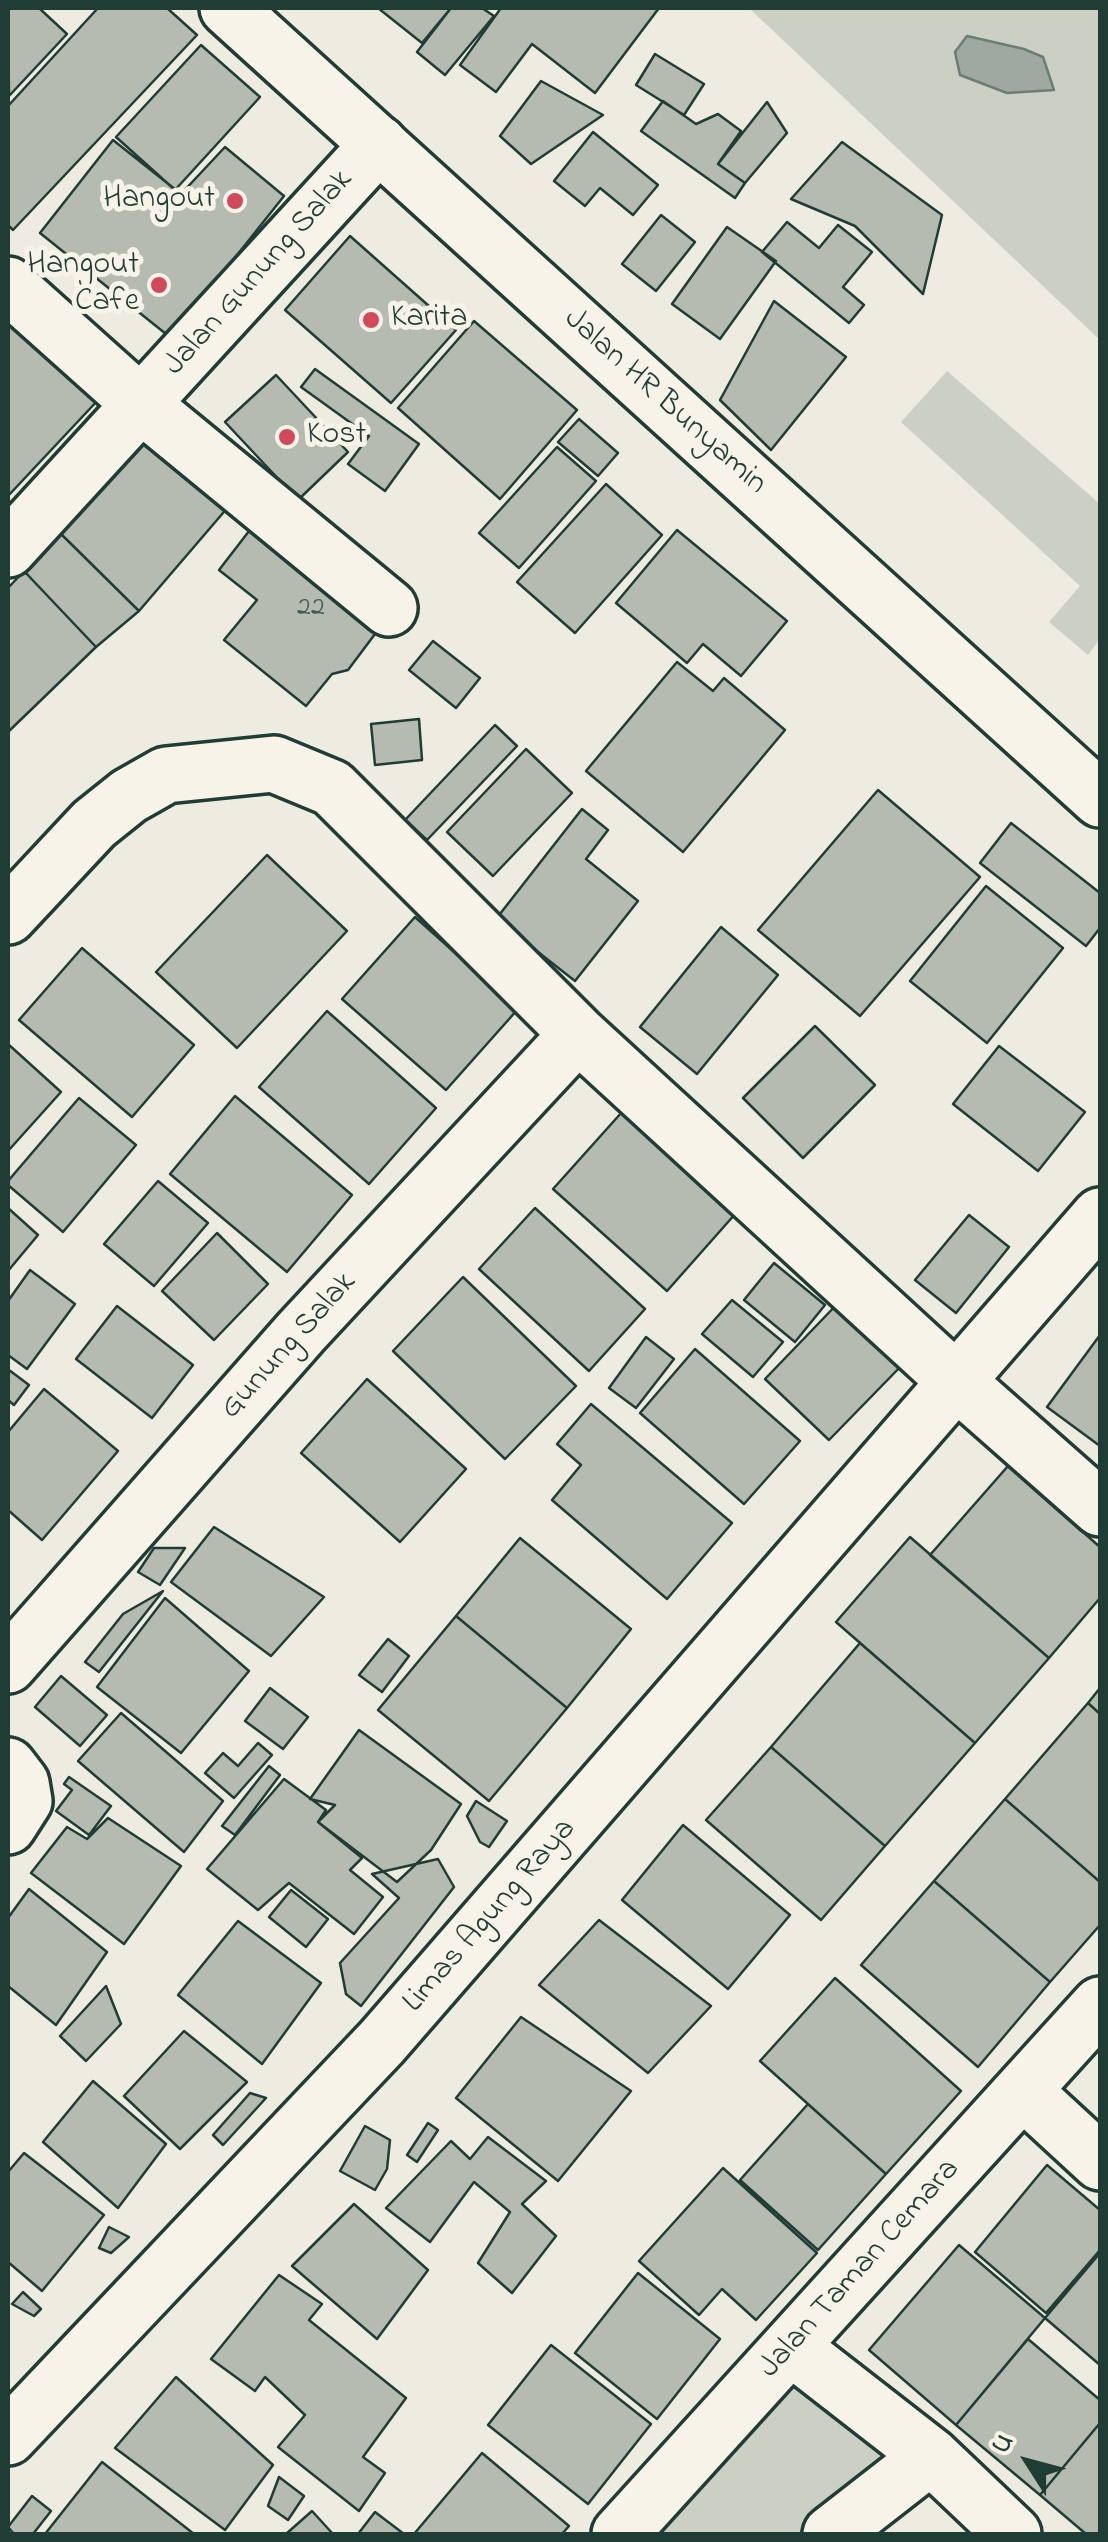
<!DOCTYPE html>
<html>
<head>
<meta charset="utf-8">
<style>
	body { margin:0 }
	#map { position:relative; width:1108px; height:2542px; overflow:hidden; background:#eeece1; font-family:"Indie Flower",sans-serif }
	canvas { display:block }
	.frame { position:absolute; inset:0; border:10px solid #1f3d34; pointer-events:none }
	.north { position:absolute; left:978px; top:2412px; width:100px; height:100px; -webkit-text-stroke:8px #f7f3e8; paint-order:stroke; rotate:306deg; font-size:28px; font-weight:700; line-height:40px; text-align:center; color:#1f3d34 }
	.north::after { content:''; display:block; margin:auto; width:35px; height:45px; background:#1f3d34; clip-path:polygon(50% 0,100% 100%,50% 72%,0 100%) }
</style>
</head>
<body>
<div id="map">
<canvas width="1108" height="2542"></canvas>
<div class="frame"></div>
<div class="north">U</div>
</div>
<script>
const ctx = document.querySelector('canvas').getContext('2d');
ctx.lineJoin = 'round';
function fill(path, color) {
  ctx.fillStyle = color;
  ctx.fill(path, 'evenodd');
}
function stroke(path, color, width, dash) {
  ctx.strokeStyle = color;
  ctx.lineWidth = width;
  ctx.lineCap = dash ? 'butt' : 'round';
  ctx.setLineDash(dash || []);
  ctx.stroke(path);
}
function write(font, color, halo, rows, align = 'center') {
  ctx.font = font + ' "Indie Flower",sans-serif';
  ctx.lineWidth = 10;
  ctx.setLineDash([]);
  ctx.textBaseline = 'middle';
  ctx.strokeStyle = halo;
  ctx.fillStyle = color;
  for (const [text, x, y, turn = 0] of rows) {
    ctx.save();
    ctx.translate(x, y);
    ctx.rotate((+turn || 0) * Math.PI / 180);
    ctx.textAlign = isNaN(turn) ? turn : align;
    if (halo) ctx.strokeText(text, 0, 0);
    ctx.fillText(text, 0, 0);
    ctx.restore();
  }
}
fill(new Path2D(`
	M749 8H1100V340Z
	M947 371 1100 504V639L1088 655 1049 622 1080 586 901 422Z
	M795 2375 905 2456 806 2534H648Z`), '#cccfc4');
const water = new Path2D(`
	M967 36 1024 49 1043 57 1054 90 1007 93 960 75 955 52Z`);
fill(water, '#9fa99f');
stroke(water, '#6c7e74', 2.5);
const building = new Path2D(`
	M8 8H39L67 34 9 96Z
	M98 8H167L197 35 13 230 8 225V106Z
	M378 8H451L422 43Z
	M451 8H482L494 16 445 75 417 52Z
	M501 8H659L595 93 532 44 496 92 460 65Z
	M201 45 260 97 175 190 116 137Z
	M655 54 704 84 684 115 636 85Z
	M541 81 603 115 531 164 500 136Z
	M663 101 696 124 718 114 741 131 718 164 745 183 735 198 641 131Z
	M767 102 787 133 745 183 718 164Z
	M593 132 658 185 633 215 600 188 585 206 554 181Z
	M113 140 181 194 225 147 284 196 171 338 40 233Z
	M842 142 942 215 923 294 855 226 791 199Z
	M661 215 695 242 656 291 622 264Z
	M787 222 819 248 838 225 872 252 843 287 864 305 849 323 762 252Z
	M727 227 776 261 720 339 672 304Z
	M350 236 456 330 391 403 285 310Z
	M774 301 846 357 771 450 720 400Z
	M8 314 99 399 8 496Z
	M474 321 577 410 500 499 398 408Z
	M315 369 419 444 385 491 348 464 369 436 301 387Z
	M276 375 348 452 298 500 225 422Z
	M579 419 618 453 598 476 558 442Z
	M152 425 235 499 139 611 59 532Z
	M557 447 596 481 519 568 479 533Z
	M606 484 662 535 575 633 517 582Z
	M256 522 387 618 348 670 332 674 306 706 224 640 257 600 219 570Z
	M677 530 787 621 741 676 703 644 687 663 616 603Z
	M59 532 139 611 96 647 24 571Z
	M24 571 96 647 8 732V588Z
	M433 641 480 678 456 708 409 670Z
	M677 662 713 691 724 678 785 730 683 852 586 771Z
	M419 719 422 760 375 765 371 724Z
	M495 725 517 746 427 840 405 820Z
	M526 749 572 793 493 876 447 832Z
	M878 790 980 877 860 1016 758 930Z
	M582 809 608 830 586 859 638 901 575 981 496 919Z
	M1011 823 1100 893V928L1086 946 980 863Z
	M267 855 347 931 237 1048 156 972Z
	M986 886 1063 948 987 1043 910 981Z
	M415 917 518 1009 446 1090 342 999Z
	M721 927 778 975 697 1074 640 1027Z
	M82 948 194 1045 132 1117 19 1020Z
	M327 1011 436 1108 369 1184 259 1087Z
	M815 1026 875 1085 803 1158 743 1098Z
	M8 1044 61 1092 8 1151Z
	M999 1046 1085 1112 1038 1171 953 1104Z
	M235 1096 352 1195 287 1272 170 1174Z
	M79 1098 136 1145 63 1232 8 1185V1181Z
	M622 1112 736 1213 667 1291 553 1189Z
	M158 1181 208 1223 154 1286 104 1244Z
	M8 1208 38 1235 8 1271Z
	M535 1208 645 1309 589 1371 479 1269Z
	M969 1215 1009 1247 956 1313 915 1280Z
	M217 1233 268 1284 214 1340 162 1291Z
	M774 1263 825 1305 795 1342 744 1300Z
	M30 1270 75 1304 27 1369 8 1355V1301Z
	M463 1277 576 1386 505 1459 393 1351Z
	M842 1299 906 1361 829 1440 765 1379Z
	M732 1300 783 1342 753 1377 702 1334Z
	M117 1306 193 1365 152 1418 76 1359Z
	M1100 1335V1446L1047 1407Z
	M646 1337 674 1359 636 1408 609 1388Z
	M695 1349 800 1441 744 1504 640 1413Z
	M9 1370 29 1385 14 1405 8 1400Z
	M367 1379 466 1469 400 1542 301 1453Z
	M44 1389 118 1451 42 1540 8 1510V1432Z
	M591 1404 732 1523 667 1599 552 1500 581 1465 557 1444Z
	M1008 1466 1100 1547V1598L1049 1658 930 1555Z
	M214 1527 324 1597 271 1656 171 1582Z
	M910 1537 1049 1658 975 1743 836 1622Z
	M520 1538 631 1629 567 1708 456 1616Z
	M154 1548H185L160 1585 138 1572Z
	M163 1591 99 1672 85 1662 123 1614Z
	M165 1598 249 1671 181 1753 97 1687Z
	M456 1616 567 1708 489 1801 378 1710Z
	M388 1639 409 1656 382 1692 359 1675Z
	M860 1643 975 1743 885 1846 771 1747Z
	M61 1676 107 1715 80 1746 35 1707Z
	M270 1688 308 1717 283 1749 245 1721Z
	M1100 1688V1714L1088 1703Z
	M1088 1703 1100 1714V1882L1005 1799Z
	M121 1713 223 1801 184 1852 78 1761Z
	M359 1730 461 1804 431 1850 397 1882 318 1822 335 1805 310 1799Z
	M258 1743 272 1755 234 1798 205 1773 223 1753 238 1766Z
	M771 1747 885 1846 821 1920 706 1820Z
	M269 1766 280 1775 235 1835 222 1826Z
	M69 1777 111 1806 89 1835 56 1811 72 1790 64 1784Z
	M284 1779 326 1810 318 1822 362 1858 350 1870 383 1897 354 1934 289 1883 258 1910 207 1869Z
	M1005 1799 1100 1882V1925L1050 1982 934 1881Z
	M476 1801 507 1821 489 1847 480 1842 467 1816Z
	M108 1818 181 1866 124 1944 31 1873 67 1827 87 1839Z
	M683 1825 790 1915 728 1989 622 1900Z
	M438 1859 454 1887 361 2006 346 1994 340 1963 399 1898 372 1874Z
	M934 1881 1050 1982 978 2067 861 1965Z
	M29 1889 107 1952 56 2025 8 1986V1918Z
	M291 1890 328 1919 306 1947 269 1917Z
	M599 1920 711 2006 648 2073 539 1985Z
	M238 1921 321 1983 262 2064 178 1995Z
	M835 1978 961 2091 886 2174 760 2061Z
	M106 1986 121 2024 86 2061 60 2036Z
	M521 2017 631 2091 558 2181 456 2098Z
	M184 2031 247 2082 180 2149 124 2096Z
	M93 2081 166 2144 118 2208 43 2142Z
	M250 2093 266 2098 223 2145 213 2135Z
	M808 2104 886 2174 818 2250 740 2180Z
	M428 2123 438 2130 417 2162 407 2155Z
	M365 2126 390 2140 387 2169 375 2190 340 2171Z
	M488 2137 546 2181 522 2204 556 2236 512 2293 478 2263 510 2212 474 2182 430 2242 386 2208 451 2141 470 2159Z
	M24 2153 104 2215 42 2291 8 2262V2172Z
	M1047 2165 1100 2210V2250L1046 2313 975 2252Z
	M723 2168 817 2253 756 2320 722 2289 699 2315 639 2261Z
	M354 2204 428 2270 377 2339 292 2266Z
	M109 2227 129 2237 111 2253 99 2248Z
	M959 2245 1045 2318 956 2425 869 2350Z
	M1100 2253V2365L1045 2318Z
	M638 2273 720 2339 657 2419 575 2353Z
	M279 2275 322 2304 309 2320 406 2398 363 2457 385 2473 359 2511 278 2447 305 2415 265 2377 255 2391 211 2359Z
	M23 2292 41 2309 34 2316 12 2304Z
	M1028 2339 1100 2400V2423L1040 2495 956 2425Z
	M551 2345 651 2424 588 2504 488 2425Z
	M176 2377 273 2465 225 2530 115 2448Z
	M1100 2423V2534H1086L1040 2495Z
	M482 2453 569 2526 562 2534H414Z
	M102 2462 194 2534H45Z
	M279 2477 304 2496 288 2520 268 2506Z
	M32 2496 51 2511 33 2534H14L8 2527Z
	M312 2511 333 2534H286Z
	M375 2512 404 2534H358Z`);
fill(building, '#b5bbb0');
stroke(building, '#1f3d34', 2.5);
const minor = new Path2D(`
	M8 285 142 405 389 608
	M8 549 379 144
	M8 916 94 824 129 796 166 775 274 764 332 788 578 1034 956 1381 1100 1508
	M8 1665 301 1332 578 1034
	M8 1766 21 1783 24 1801 8 1826
	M1023 2091 1100 2162
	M791 2347 931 2456 1013 2534
	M8 2437 382 2042 1100 1216
	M620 2534 1100 2005
	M831 2534 931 2456`);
const major = new Path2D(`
	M228 8 1100 799`);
stroke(minor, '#1f3d34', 62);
stroke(major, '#1f3d34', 62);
stroke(minor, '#f7f3e8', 55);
stroke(major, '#f7f3e8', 55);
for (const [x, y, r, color] of [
	[235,201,10,"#d1495b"],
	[159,285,10,"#d1495b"],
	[371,320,10,"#d1495b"],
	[287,437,10,"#d1495b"]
]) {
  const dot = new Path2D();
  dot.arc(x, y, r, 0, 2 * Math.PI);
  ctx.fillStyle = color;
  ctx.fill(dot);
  stroke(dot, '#f7f3e8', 4);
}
write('28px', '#445c53', null, [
	["22",311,609]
]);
write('32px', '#1f3d34', '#f7f3e8', [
	["Hangout",215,201],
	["Hangout",139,267],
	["Cafe",139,304],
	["Karita",391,320,"left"],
	["Kost",307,437,"left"]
], 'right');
write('32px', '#1f3d34', '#f7f3e8', [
	["Jalan Gunung Salak",260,274,-48],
	["Jalan HR Bunyamin",664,403,42],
	["Gunung Salak",290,1347,-48],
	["Limas Agung Raya",491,1917,-49],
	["Jalan Taman Cemara",861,2270,-48]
]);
</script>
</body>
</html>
